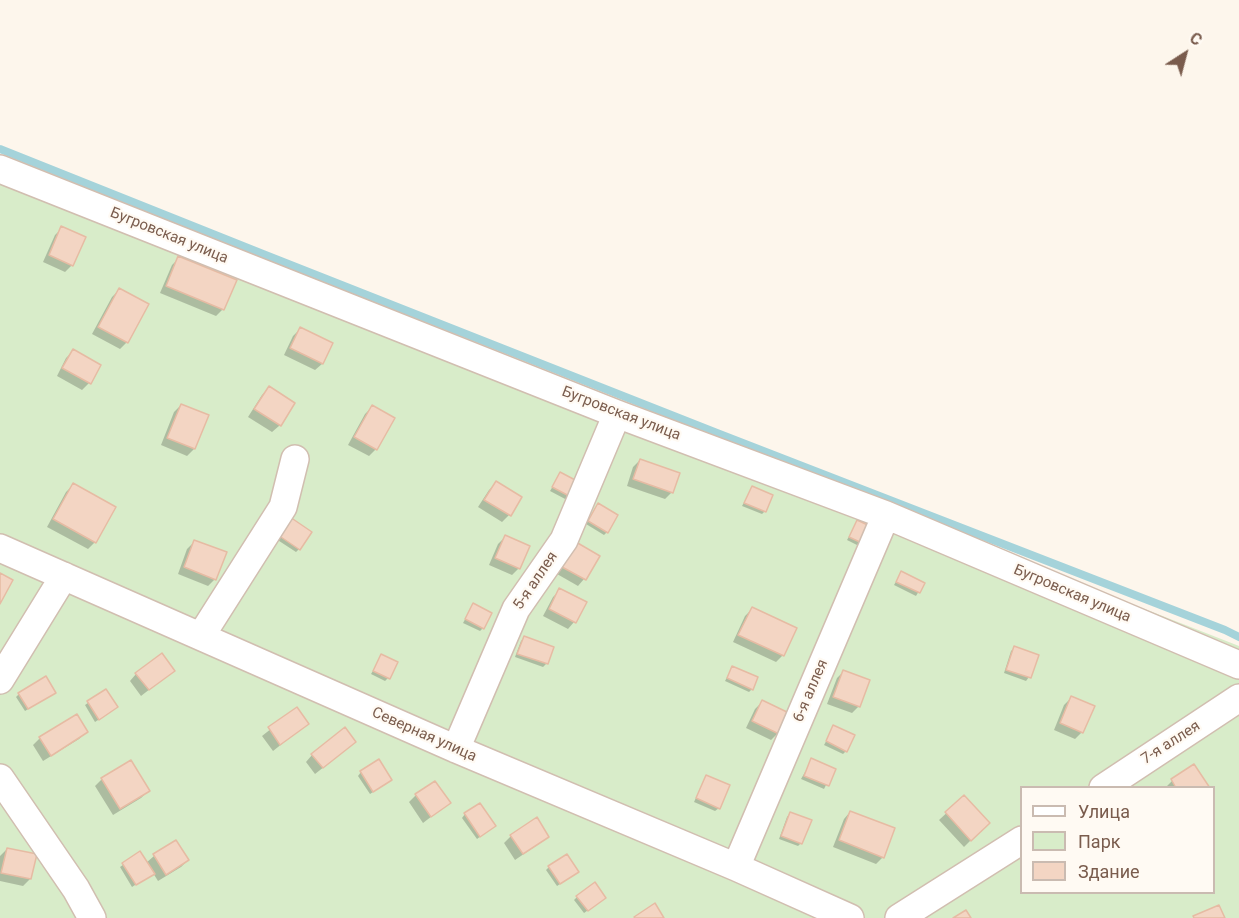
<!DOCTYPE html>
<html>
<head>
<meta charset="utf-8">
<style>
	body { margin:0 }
	#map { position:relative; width:1239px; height:918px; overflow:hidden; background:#fdf6ec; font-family:Roboto,sans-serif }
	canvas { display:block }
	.legend { position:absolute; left:1020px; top:786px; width:195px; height:108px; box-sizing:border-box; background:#fffaf3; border:2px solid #cabbb1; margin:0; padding:8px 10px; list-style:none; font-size:18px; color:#7a5c4d }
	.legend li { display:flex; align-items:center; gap:12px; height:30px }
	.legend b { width:30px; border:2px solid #cabbb1 }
	.north { position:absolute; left:1155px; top:24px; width:60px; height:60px; -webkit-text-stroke:4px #fffaf3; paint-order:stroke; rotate:36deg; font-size:16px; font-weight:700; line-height:24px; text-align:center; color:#7a5c4d }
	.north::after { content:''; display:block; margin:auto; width:21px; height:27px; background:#7a5c4d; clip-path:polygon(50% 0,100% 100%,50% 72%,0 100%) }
</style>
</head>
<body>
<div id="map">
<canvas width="1239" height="918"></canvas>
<ul class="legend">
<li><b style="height:8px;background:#fff"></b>Улица</li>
<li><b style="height:16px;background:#d8ecc9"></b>Парк</li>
<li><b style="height:16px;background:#f3d5c3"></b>Здание</li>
</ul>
<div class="north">С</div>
</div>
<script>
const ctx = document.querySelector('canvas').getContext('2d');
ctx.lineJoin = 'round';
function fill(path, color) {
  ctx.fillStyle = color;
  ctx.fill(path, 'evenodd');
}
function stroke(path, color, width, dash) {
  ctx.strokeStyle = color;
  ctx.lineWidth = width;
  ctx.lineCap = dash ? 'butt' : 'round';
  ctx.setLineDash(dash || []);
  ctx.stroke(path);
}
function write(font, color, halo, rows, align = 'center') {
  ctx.font = font + ' Roboto,sans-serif';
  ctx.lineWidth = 4.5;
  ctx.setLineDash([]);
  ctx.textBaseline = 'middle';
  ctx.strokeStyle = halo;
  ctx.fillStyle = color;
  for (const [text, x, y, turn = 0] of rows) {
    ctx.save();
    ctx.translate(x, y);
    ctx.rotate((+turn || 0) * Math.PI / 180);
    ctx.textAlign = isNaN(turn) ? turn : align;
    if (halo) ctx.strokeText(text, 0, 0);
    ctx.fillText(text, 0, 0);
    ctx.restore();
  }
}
fill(new Path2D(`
	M0 160 1239 646V918H0ZM1022 788H1214V892H1022Z`), '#d8ecc9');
fill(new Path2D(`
	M62 228 72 265 65 272 43 262 55 235Z
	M179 258 223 309 216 316 160 293 172 265Z
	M119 290 127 342 120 349 92 334 112 297Z
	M300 329 322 364 315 370 284 355 293 336Z
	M73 351 89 383 82 390 57 376 66 358Z
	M269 388 293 404 279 426 272 432 248 417 262 395Z
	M181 405 207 416 194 449 187 456 161 445 174 412Z
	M372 407 376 449 369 456 348 445 365 414Z
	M640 460 672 492 665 499 627 486 633 467Z
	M561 473 570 496 567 500 550 491Z
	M496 483 520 497 509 515 502 522 478 507 489 490Z
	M73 485 95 542 88 549 47 527 66 492Z
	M752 488 765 511 762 514 742 506Z
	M598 505 607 532 604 535 586 524Z
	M288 517 299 549 296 552 273 537Z
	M857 522 870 528 859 546 847 540Z
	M505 537 519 568 512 575 489 565 498 544Z
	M194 542 215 579 208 586 178 574 187 549Z
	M570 551 598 556 584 579 578 586 557 574Z
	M901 573 923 584 916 596 894 585Z
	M560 590 585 603 574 622 568 629 543 616 553 597Z
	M473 605 483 628 480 631 463 623Z
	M752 609 795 629 783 655 776 662 733 642 745 616Z
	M524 638 552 648 546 664 543 667 515 657 521 641Z
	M1014 648 1037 656 1029 677 1026 681 1004 673 1011 651Z
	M382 656 388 678 385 681 371 674Z
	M732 668 752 689 749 692 725 681Z
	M173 671 141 696 130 681 136 674Z
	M844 671 859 706 852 713 827 704 837 678Z
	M105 691 113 710 95 722 85 705Z
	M19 694 51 695 25 711 16 697Z
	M1071 698 1082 732 1075 739 1054 730 1064 705Z
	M762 702 778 733 771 740 746 728 755 709Z
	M296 709 307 724 273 751 262 736Z
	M834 727 846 751 843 754 824 745Z
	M86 732 79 739 43 761 33 745 40 738Z
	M348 748 315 774 306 762 312 755Z
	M812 760 834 769 824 789 801 779Z
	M361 772 387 783 370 794 358 776Z
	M706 776 719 808 715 811 694 802Z
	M102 779 148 791 141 798 113 815 95 786Z
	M1172 781 1208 788H1165Z
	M416 795 449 803 423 823 409 802Z
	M964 797 988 823 964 847 939 820Z
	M850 812 883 857 876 864 833 847 844 819Z
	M790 813 801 843 798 846 779 839 787 817Z
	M465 814 494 826 477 839 462 818Z
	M511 836 547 837 540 843 515 860 504 843Z
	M176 842 188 860 181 867 158 881 153 873 132 887 120 867 140 853 146 863 154 856Z
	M7 849 30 879 23 886 0 881V856Z
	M549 867 574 875 557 886 546 870Z
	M577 897 601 901 584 913 574 900Z`), '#0003');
stroke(new Path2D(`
	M0 149 263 254 717 433 1225 630 1239 637`), '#a5d3da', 8);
const building = new Path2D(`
	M61 226 86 237 73 266 49 255Z
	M178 256 237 280 224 310 166 286Z
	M119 288 149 304 128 343 98 327Z
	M300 327 333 343 323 364 290 348Z
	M73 349 101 365 91 384 62 368Z
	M269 386 295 403 281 426 254 409Z
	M181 404 209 415 195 449 167 438Z
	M372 405 395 418 377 450 354 437Z
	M640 459 680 473 673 493 633 479Z
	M560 472 579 482 571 497 552 487Z
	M496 481 522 497 511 516 484 500Z
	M73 483 116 507 96 543 53 519Z
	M752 486 773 495 766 512 744 503Z
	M598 503 618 515 608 533 588 521Z
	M287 515 312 532 300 550 275 533Z
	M857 520 872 527 864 544 849 537Z
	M505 535 530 546 520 569 495 558Z
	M194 540 227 552 216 580 184 567Z
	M576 542 600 556 586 580 562 567Z
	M901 571 925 583 920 593 896 582Z
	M0 573 13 580 0 604Z
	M559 588 587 602 576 623 549 609Z
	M473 603 492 613 484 629 465 619Z
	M752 607 797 628 784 656 738 635Z
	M524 636 554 647 548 664 517 654Z
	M1014 646 1039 655 1031 678 1006 670Z
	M162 653 175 671 149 690 135 673Z
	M381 654 398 662 390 679 373 671Z
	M732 666 758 677 753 690 727 678Z
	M843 670 870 680 860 707 833 697Z
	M46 676 56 693 28 709 18 693Z
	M106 689 118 707 99 720 87 701Z
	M1071 696 1095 706 1083 733 1060 723Z
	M762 700 789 713 779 734 752 721Z
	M297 707 309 724 280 745 268 727Z
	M77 714 88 732 51 756 39 737Z
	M833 725 855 735 847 752 826 741Z
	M345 727 356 742 323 768 311 754Z
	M811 758 836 769 829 786 804 776Z
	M379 759 392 780 373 792 360 771Z
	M131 760 150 791 120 809 101 778Z
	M1194 764 1210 788H1176L1171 779Z
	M706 775 730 785 720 809 696 798Z
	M435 781 451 803 431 817 415 794Z
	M964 795 990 823 971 841 945 812Z
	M480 803 496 826 480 837 464 813Z
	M850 811 895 828 884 858 839 840Z
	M790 812 812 820 802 844 781 836Z
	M537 817 549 837 523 854 510 835Z
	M176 840 189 860 166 875 153 854Z
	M7 848 37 854 31 879 1 873Z
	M140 851 155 874 136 885 122 863Z
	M567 854 579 872 560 884 548 866Z
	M595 882 606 898 588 911 576 896Z
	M655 903 664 918H635L634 917Z
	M1219 905 1225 918H1194L1193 916Z
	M966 910 971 918H953Z`);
fill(building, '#f3d5c3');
stroke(building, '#e6bba3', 1.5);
const minor = new Path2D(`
	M0 169 617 414 886 515 1239 665
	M0 548 456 749 736 867 850 918
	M201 636 283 507 295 459
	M0 680 64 576
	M456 749 516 609 564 540 617 414
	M0 778 76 889 92 918
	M1103 788 1239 698
	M736 867 886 515
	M899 918 1022 840`);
stroke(minor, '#d1beb0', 30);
stroke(minor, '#fff', 27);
write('15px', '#7a5c4d', '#fffaf3', [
	["Бугровская улица",169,236,22],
	["Бугровская улица",621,414,21],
	["5-я аллея",536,581,-56],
	["Бугровская улица",1072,594,23],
	["6-я аллея",811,691,-67],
	["Северная улица",424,735,24],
	["7-я аллея",1171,743,-33]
]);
</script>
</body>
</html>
